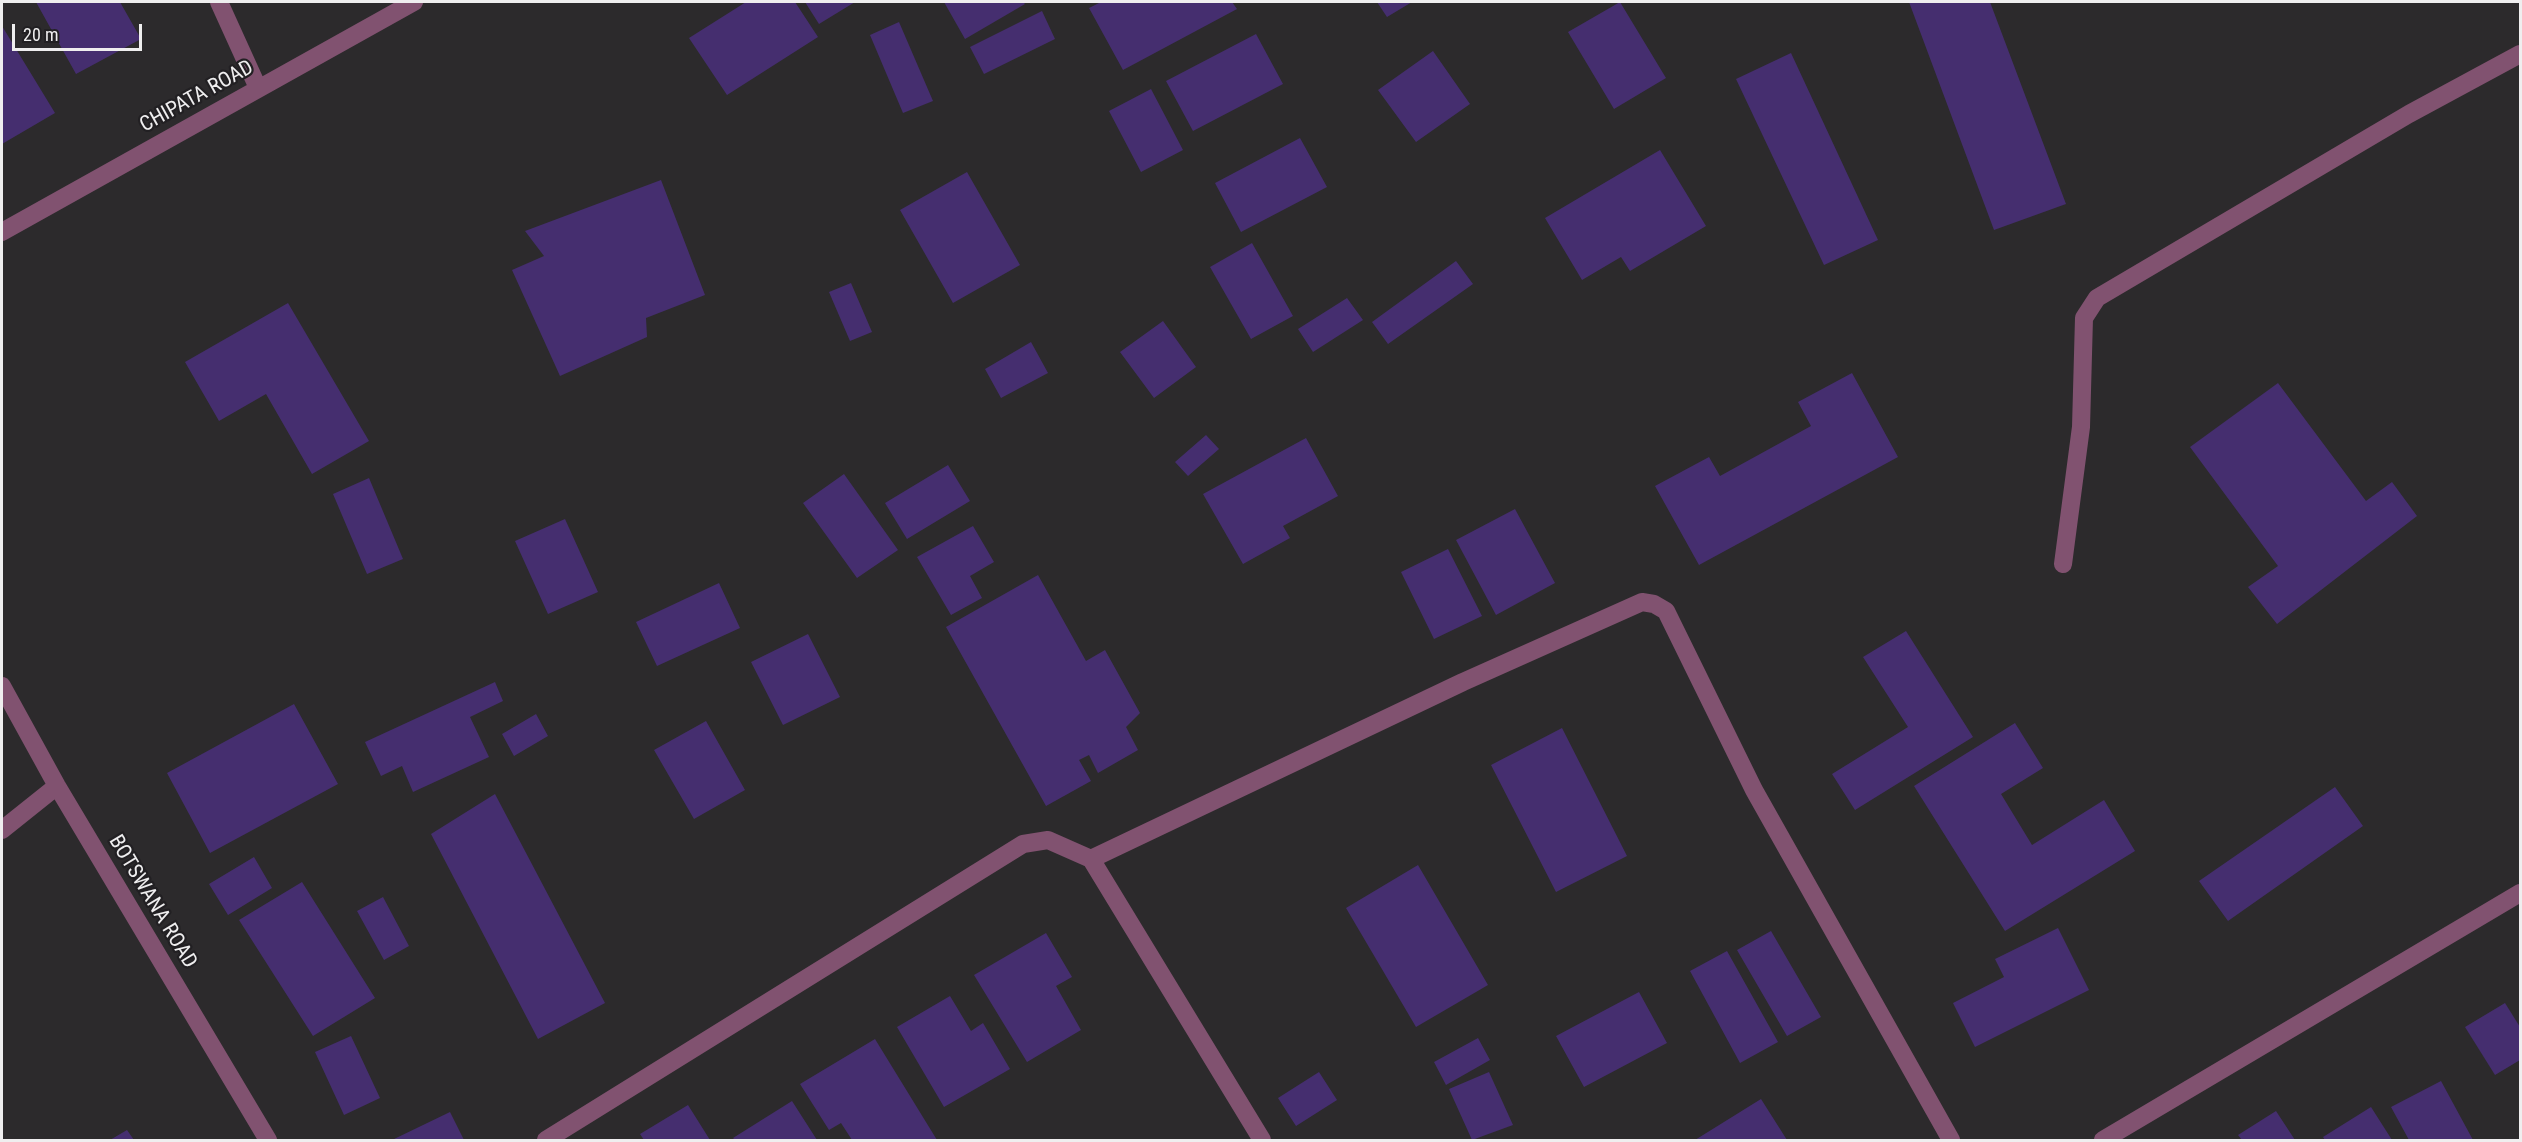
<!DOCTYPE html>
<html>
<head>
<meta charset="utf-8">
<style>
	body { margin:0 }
	#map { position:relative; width:2522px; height:1142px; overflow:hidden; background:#2c2a2c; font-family:"Roboto Condensed",sans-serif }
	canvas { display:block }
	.frame { position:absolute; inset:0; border:3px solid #efeeef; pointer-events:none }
	.scale { position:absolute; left:12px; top:24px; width:130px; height:27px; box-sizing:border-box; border:3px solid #efeeef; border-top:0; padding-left:8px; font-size:18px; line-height:21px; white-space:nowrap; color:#efeeef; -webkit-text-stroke:4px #222023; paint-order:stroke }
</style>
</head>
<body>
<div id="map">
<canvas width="2522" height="1142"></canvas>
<div class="frame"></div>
<div class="scale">20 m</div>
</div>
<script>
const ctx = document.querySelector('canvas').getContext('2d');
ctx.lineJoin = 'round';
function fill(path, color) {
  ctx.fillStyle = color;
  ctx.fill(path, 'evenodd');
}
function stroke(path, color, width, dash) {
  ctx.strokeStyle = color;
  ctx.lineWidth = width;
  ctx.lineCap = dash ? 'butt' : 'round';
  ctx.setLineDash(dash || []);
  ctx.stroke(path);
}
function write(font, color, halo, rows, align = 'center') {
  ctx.font = font + ' "Roboto Condensed",sans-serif';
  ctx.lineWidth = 4.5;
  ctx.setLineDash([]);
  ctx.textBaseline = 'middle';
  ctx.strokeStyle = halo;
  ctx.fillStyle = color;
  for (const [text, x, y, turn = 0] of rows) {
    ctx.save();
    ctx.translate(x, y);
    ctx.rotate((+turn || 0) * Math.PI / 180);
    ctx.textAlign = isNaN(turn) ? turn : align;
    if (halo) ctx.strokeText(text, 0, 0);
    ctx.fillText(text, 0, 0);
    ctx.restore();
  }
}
fill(new Path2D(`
	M36 2H120L141 39 76 74Z
	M746 2H795L818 37 727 95 689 38Z
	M805 2H855L819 24Z
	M944 2H1023L1025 4 965 39Z
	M1101 2H1232L1237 9 1123 70 1089 8Z
	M1377 2H1412L1387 17Z
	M1620 2 1666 78 1614 109 1568 32Z
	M1909 2H1990L2066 204 1994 230Z
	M1042 11 1055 39 984 74 970 47Z
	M899 22 933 101 903 113 870 35Z
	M2 26 55 113 2 144Z
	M1256 34 1283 84 1193 131 1166 81Z
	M1433 51 1470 104 1416 142 1378 90Z
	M1791 53 1878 240 1824 265 1736 79Z
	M1151 89 1183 150 1141 172 1109 111Z
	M1300 138 1327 187 1241 232 1215 183Z
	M1660 150 1706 226 1630 271 1621 257 1582 280 1545 218Z
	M967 172 1020 265 953 303 900 210Z
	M661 180 705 295 646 318 647 337 560 376 512 270 544 256 525 231Z
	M1252 243 1293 316 1251 339 1210 267Z
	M1456 261 1473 284 1388 344 1372 322Z
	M851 283 872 332 850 341 829 292Z
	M1347 298 1363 320 1313 352 1298 329Z
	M288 303 369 441 312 474 266 394 219 421 185 362Z
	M1163 321 1196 367 1154 398 1120 352Z
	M1031 342 1048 373 1001 398 985 369Z
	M1852 373 1898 457 1699 565 1655 486 1709 457 1720 476 1811 426 1798 402Z
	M2278 383 2366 501 2392 482 2417 516 2277 624 2248 587 2278 566 2190 447Z
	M1206 435 1219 449 1188 476 1175 462Z
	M1306 438 1338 496 1283 526 1290 538 1243 564 1203 494Z
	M948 465 970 501 907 539 885 503Z
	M844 474 898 550 857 578 803 503Z
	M369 478 403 559 367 574 333 494Z
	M1515 509 1555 583 1496 615 1456 540Z
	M565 519 598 592 548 614 515 541Z
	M973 526 994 562 970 576 982 598 951 615 917 557Z
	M1448 549 1482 616 1434 639 1401 572Z
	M1038 575 1086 661 1105 650 1140 713 1126 727 1138 750 1098 773 1089 755 1079 760 1091 781 1046 806 946 627Z
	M719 583 740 628 657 666 636 622Z
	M1906 631 1973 737 1855 810 1832 774 1908 727 1863 657Z
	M808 634 840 697 783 725 751 662Z
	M495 682 503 701 470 717 489 757 413 792 402 766 381 776 365 742Z
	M294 704 338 784 210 853 167 773Z
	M536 714 548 736 514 756 502 734Z
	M706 721 745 790 694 819 654 750Z
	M2015 723 2043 768 2001 794 2032 845 2104 800 2135 851 2005 931 1914 786Z
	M1562 728 1627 856 1556 892 1491 765Z
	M2335 787 2363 826 2228 921 2199 881Z
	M495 794 605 1003 538 1039 431 834Z
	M254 857 272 888 228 915 209 884Z
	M1418 865 1488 985 1416 1027 1346 908Z
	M302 882 375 998 313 1036 239 920Z
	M383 897 409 946 384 960 357 911Z
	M2058 928 2089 990 1975 1047 1953 1003 2004 977 1995 959Z
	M1771 931 1821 1017 1787 1036 1737 950Z
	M1046 933 1072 977 1056 986 1081 1030 1027 1062 974 975Z
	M1727 951 1778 1042 1740 1063 1690 971Z
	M1639 992 1667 1043 1584 1087 1556 1036Z
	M950 996 971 1031 983 1023 1010 1069 944 1107 897 1027Z
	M2505 1003 2520 1027V1060L2495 1075 2465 1027Z
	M351 1036 380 1098 344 1115 315 1052Z
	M1478 1038 1490 1060 1446 1085 1434 1062Z
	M875 1039 937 1140H852L841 1123 829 1130 800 1084Z
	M1319 1072 1337 1100 1296 1126 1278 1098Z
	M1489 1072 1513 1125 1472 1140 1449 1089Z
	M2441 1081 2473 1140H2409L2391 1107Z
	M1761 1099 1787 1140H1695Z
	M792 1101 817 1140H735L733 1138Z
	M688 1105 710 1140H644L640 1134Z
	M2371 1107 2392 1140H2325L2323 1137Z
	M2276 1111 2295 1140H2242L2238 1135Z
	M450 1112 464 1140H392Z
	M127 1130 134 1140H110Z`), '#452e6f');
stroke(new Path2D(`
	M219 2 258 88
	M2 232 414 2
	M2063 564 2081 427 2084 318 2097 298 2409 114 2520 54
	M2 686 57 786 268 1140
	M2 830 57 786
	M1091 859 1262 1140
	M546 1140 1023 844 1048 840 1091 859 1463 682 1642 602 1654 604 1666 611 1754 790 1951 1140
	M2103 1140 2520 893`), '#815270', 18);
write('21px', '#efeeef', '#222023', [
	["CHIPATA ROAD",197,97,-29],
	["BOTSWANA ROAD",152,902,59]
]);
</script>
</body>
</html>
